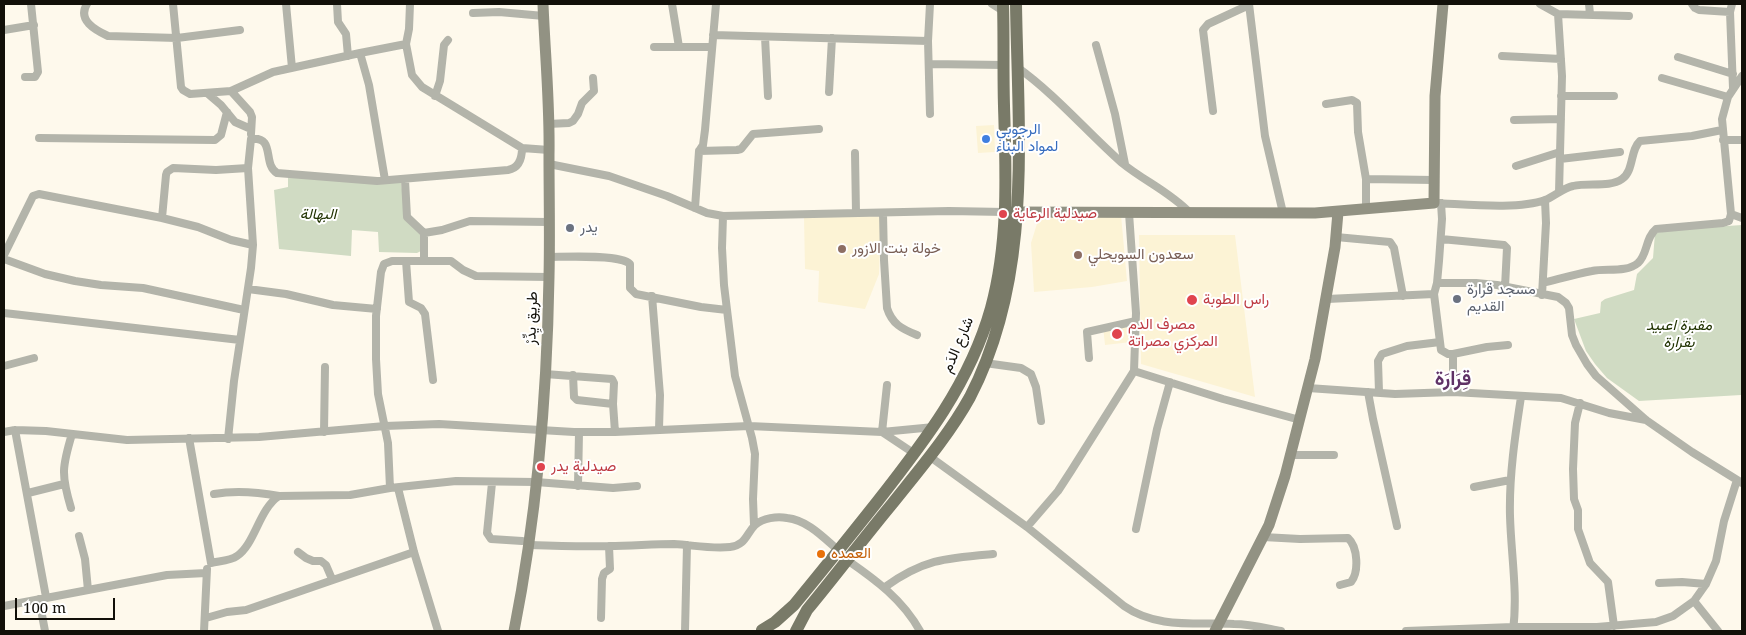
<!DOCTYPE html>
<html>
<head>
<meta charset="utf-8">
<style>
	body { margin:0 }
	#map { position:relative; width:1746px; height:635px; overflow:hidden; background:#fef9ec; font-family:"Noto Serif",serif }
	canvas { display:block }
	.frame { position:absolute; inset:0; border:5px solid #121009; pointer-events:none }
	.scale { position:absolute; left:15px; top:598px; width:100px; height:22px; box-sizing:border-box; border:2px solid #121009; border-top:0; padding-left:6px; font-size:15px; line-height:18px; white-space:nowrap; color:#121009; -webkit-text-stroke:4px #fff; paint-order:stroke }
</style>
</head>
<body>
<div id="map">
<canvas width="1746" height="635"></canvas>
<div class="frame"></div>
<div class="scale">100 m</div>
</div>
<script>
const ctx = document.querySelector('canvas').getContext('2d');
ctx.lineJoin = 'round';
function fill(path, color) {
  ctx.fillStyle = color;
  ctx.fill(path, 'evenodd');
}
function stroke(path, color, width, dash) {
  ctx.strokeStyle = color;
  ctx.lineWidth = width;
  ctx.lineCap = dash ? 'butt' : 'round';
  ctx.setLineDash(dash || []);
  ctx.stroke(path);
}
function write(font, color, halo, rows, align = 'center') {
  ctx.font = font + ' "Noto Serif",Vazirmatn,serif';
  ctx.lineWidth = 4;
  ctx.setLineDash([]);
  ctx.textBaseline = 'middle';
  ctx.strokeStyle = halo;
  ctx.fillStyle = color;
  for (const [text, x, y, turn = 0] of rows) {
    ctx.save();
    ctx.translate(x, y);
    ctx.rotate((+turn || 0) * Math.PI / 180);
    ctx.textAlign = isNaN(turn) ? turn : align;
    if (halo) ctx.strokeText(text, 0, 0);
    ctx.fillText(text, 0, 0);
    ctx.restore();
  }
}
fill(new Path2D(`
	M994 125 995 152 978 153 976 126Z
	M1040 214 1121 215 1127 281 1092 287 1034 292 1031 243Z
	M881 215 879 274 865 309 818 302 819 271 805 269 804 217Z
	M1139 235H1235L1255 397 1141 364Z
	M1129 323 1131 342 1105 345 1103 326Z`), '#fcf3d5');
fill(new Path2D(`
	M288 176 401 182 405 212 420 228 421 251 417 253 379 252 378 232 352 230 351 256 279 249 274 190 288 187Z
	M1742 225 1741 395 1639 401 1607 378 1595 364 1586 351 1574 319 1600 313 1601 302 1605 299 1634 290 1637 274 1653 258 1655 233 1682 229Z`), '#d0dbc3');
stroke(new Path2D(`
	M87 4C77 20 95 30 108 36L177 38 240 30
	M173 4 181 87 183 90 190 94 231 91 273 72 360 53
	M286 4 292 68
	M337 4 338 22 346 34 348 56
	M672 4 679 47H712
	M930 4 928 41 930 114
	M992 4 1003 11
	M1249 4 1265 136 1283 213
	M1540 4 1558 14 1629 16
	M1589 4 1590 14
	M1692 4 1695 8 1699 10 1730 12
	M1732 4 1730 12 1733 88
	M473 13 499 12 544 16
	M1558 14 1562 76 1559 192
	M4 30 34 25
	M713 35 928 41
	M765 37 768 96
	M406 44 409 29 410 4
	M1096 45 1115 114 1125 164
	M654 47H679
	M1502 56 1561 59
	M1678 57 1733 74
	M929 64 1004 65
	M1017 67C1056 95 1086 131 1122 163 1144 181 1170 192 1190 213
	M25 77H35L38 72 31 4
	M1662 78 1728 97
	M231 91 250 112 252 117 251 134
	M829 92 832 38
	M207 93 221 105 235 122 251 129
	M435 96 440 81 444 45 448 40
	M1561 96H1614
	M1326 104 1352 100 1357 103 1358 132 1366 179V208
	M1213 111 1203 30 1208 24 1249 5
	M1514 120 1561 119
	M548 124 569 123 573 121 578 114 582 103 594 91 593 78
	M39 138 215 140 221 135 227 112
	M1723 140H1742
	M699 151 737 150 741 149 753 134 819 129
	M855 153 856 213
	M1560 159 1620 152
	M549 164 609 176 667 196 707 213 723 216 949 211 1005 212
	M1516 166 1560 152
	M1366 179 1434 180
	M385 180 369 85 360 53 406 44 412 75 422 87 522 148
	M405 180 407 217 424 233
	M1434 203C1464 204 1518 210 1545 200 1555 196 1563 188 1573 186 1588 182 1609 188 1622 179 1634 171 1630 150 1640 141L1692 136 1722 130
	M1441 203 1442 219 1439 261 1437 283 1434 294 1441 350 1448 354H1453L1487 347 1508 345
	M695 208 699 151 703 145 705 130 716 4
	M883 213 884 260 887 308C892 324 902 329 917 335
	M1731 214 1742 218
	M723 216 722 248 724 285 735 376 752 438 755 454 753 499 754 525
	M162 218 166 175 167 172 173 168 216 170 248 168
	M1336 237 1390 242 1394 248 1403 296
	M1441 239 1504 245 1507 248 1505 287
	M4 255 33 196 39 194 162 218 198 227 231 240 253 245
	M549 257C565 257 620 254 630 264V288L636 294 701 307 727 310
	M4 259 45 274 75 281 101 285 143 288 244 310
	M424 260V233L442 230 470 221 549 222
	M406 261 409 302 421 308 425 314 433 380
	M549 277 476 276 463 270 451 261H392L384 264 381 272 376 316V359L378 394 388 443 390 488 456 481 536 482 613 488 637 486
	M1437 283H1476L1497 285 1558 297 1566 303 1569 308 1572 335 1576 345 1587 364 1596 376 1646 420 1692 452 1742 483
	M1543 283C1559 279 1576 274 1592 271 1606 268 1626 273 1638 263 1648 254 1645 238 1656 229L1723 223 1729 221 1731 214 1722 119 1728 97 1742 76
	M248 289 286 294 333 305 377 309
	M1542 295 1546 223 1545 200
	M652 296 660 395 659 429
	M1327 299 1434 294
	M4 313 240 340
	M1453 354V392
	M1089 358 1087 332 1136 321
	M985 363 1021 368 1031 374 1036 387 1041 421
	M4 366 34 358
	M1134 371 1223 399 1300 420
	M545 374 612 379 614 383 613 404 615 432
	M573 375 574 397 577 400 613 404
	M1308 388 1395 394 1453 392 1561 398 1609 413 1646 420
	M1368 392 1373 419 1397 526
	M1379 392 1378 361 1382 354 1407 346 1440 342
	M1580 403 1575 423 1573 469 1574 499 1578 510V529L1590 563 1608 582 1614 626
	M15 430 46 597
	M4 432 15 430 46 431 127 440 259 437 385 426 439 424 574 432H615L749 426 882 432 934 427
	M324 432 325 367
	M882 432 887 385
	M882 432 915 454
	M189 438 211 563C219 561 230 561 237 556 255 544 259 509 279 496L350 495 390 488
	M228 439 234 381 251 268 253 245 248 168 251 139C276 136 262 164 277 173L377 181 508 170C519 168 522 159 522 148L549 150
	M1291 455H1334
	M929 456 1027 527 1124 606C1157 629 1196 622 1234 624 1250 624 1265 628 1281 631
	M492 483 487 533 491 539 522 541
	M578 486 579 432
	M1474 487 1510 480
	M398 488 414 552 438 631
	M28 493 64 484
	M214 494C237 490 257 492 279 496
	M71 508C61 475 62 467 72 434
	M1027 527 1058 491 1071 471 1134 371 1136 313 1129 213
	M1136 529 1157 429 1170 382
	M79 536 85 559 88 590
	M1263 537 1300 539 1348 538C1358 547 1359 572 1351 582L1340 585
	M529 545C556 546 583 547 609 546 631 546 652 544 674 544 692 545 711 549 730 547 746 545 746 534 755 525 763 518 777 516 787 518 807 520 823 537 838 550
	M298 552 306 558 313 561H321L326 565 332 579
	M847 560C876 580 903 600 920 631
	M1659 583 1682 582 1706 584
	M885 587C924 559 946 558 993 554
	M39 599 45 631
	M1694 601 1718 631
	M4 606 167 575 206 573
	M206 618 227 612 246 610 414 552
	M601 618 602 579 604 573 610 569 609 546
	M204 631 207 569
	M685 631 687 545
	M1406 631 1513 627H1597L1656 622 1673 616 1694 601 1706 584 1716 561 1724 521 1737 480
	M1513 631C1518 593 1511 554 1510 516 1509 476 1515 436 1521 397`), '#b3b4aa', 8);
stroke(new Path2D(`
	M1008 212 1315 213 1434 203 1435 96 1443 4
	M514 631C537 515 547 396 549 277 550 236 549 196 549 155 550 105 545 54 543 4
	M1215 631 1269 525 1285 476 1315 359 1335 247 1338 212`), '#929283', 11);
stroke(new Path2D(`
	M762 630 775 622 794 605C822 571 850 536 877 502 924 442 970 383 991 308 1009 242 1006 173 1004 106 1003 72 1004 38 1003 4
	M796 631 807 610C836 575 863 539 892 504 919 470 949 435 970 397 1033 276 1018 135 1016 4`), '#797a68', 12);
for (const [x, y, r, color] of [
	[986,139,5,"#3f7fe0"],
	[1003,214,5,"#e0444e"],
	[570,228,5,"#6b7280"],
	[842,249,5,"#8d6e63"],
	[1078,255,5,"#8d6e63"],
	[1457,299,5,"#6b7280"],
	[1192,300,6,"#e0444e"],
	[1117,334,6,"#e0444e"],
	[541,467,5,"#e0444e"],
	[821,554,5,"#e8710a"]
]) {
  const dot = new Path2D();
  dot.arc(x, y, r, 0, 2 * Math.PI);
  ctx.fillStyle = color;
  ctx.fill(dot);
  stroke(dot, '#fff', 2);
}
write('15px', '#366cbe', '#fff', [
	["الرجوبي",996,130],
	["لمواد البناء",996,147]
], 'left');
write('15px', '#be3a42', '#fff', [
	["صيدلية الرعاية",1013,214],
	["راس الطوبة",1203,300],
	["مصرف الدم",1128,325],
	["المركزي مصراتة",1128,342],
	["صيدلية يدر",551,467]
], 'left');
write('italic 15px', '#203200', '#fff', [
	["البهالة",318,215],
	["مقبرة اعبيد",1679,326],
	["بقرارة",1679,343]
]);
write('15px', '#5b616d', '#fff', [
	["يدر",580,228],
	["مسجد قرارة",1467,290],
	["القديم",1467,307]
], 'left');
write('15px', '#785e54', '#fff', [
	["خولة بنت الازور",852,249],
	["سعدون السويحلي",1088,255]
], 'left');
write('15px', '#121009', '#fff', [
	["طريق يِدِّرْ",532,318,-88],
	["شارع الدَم",958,345,-67]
]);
write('15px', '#c56008', '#fff', [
	["العمده",831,554]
], 'left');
write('bold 20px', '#603266', '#fff', [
	["قِرَارَة",1453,379]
]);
</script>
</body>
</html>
